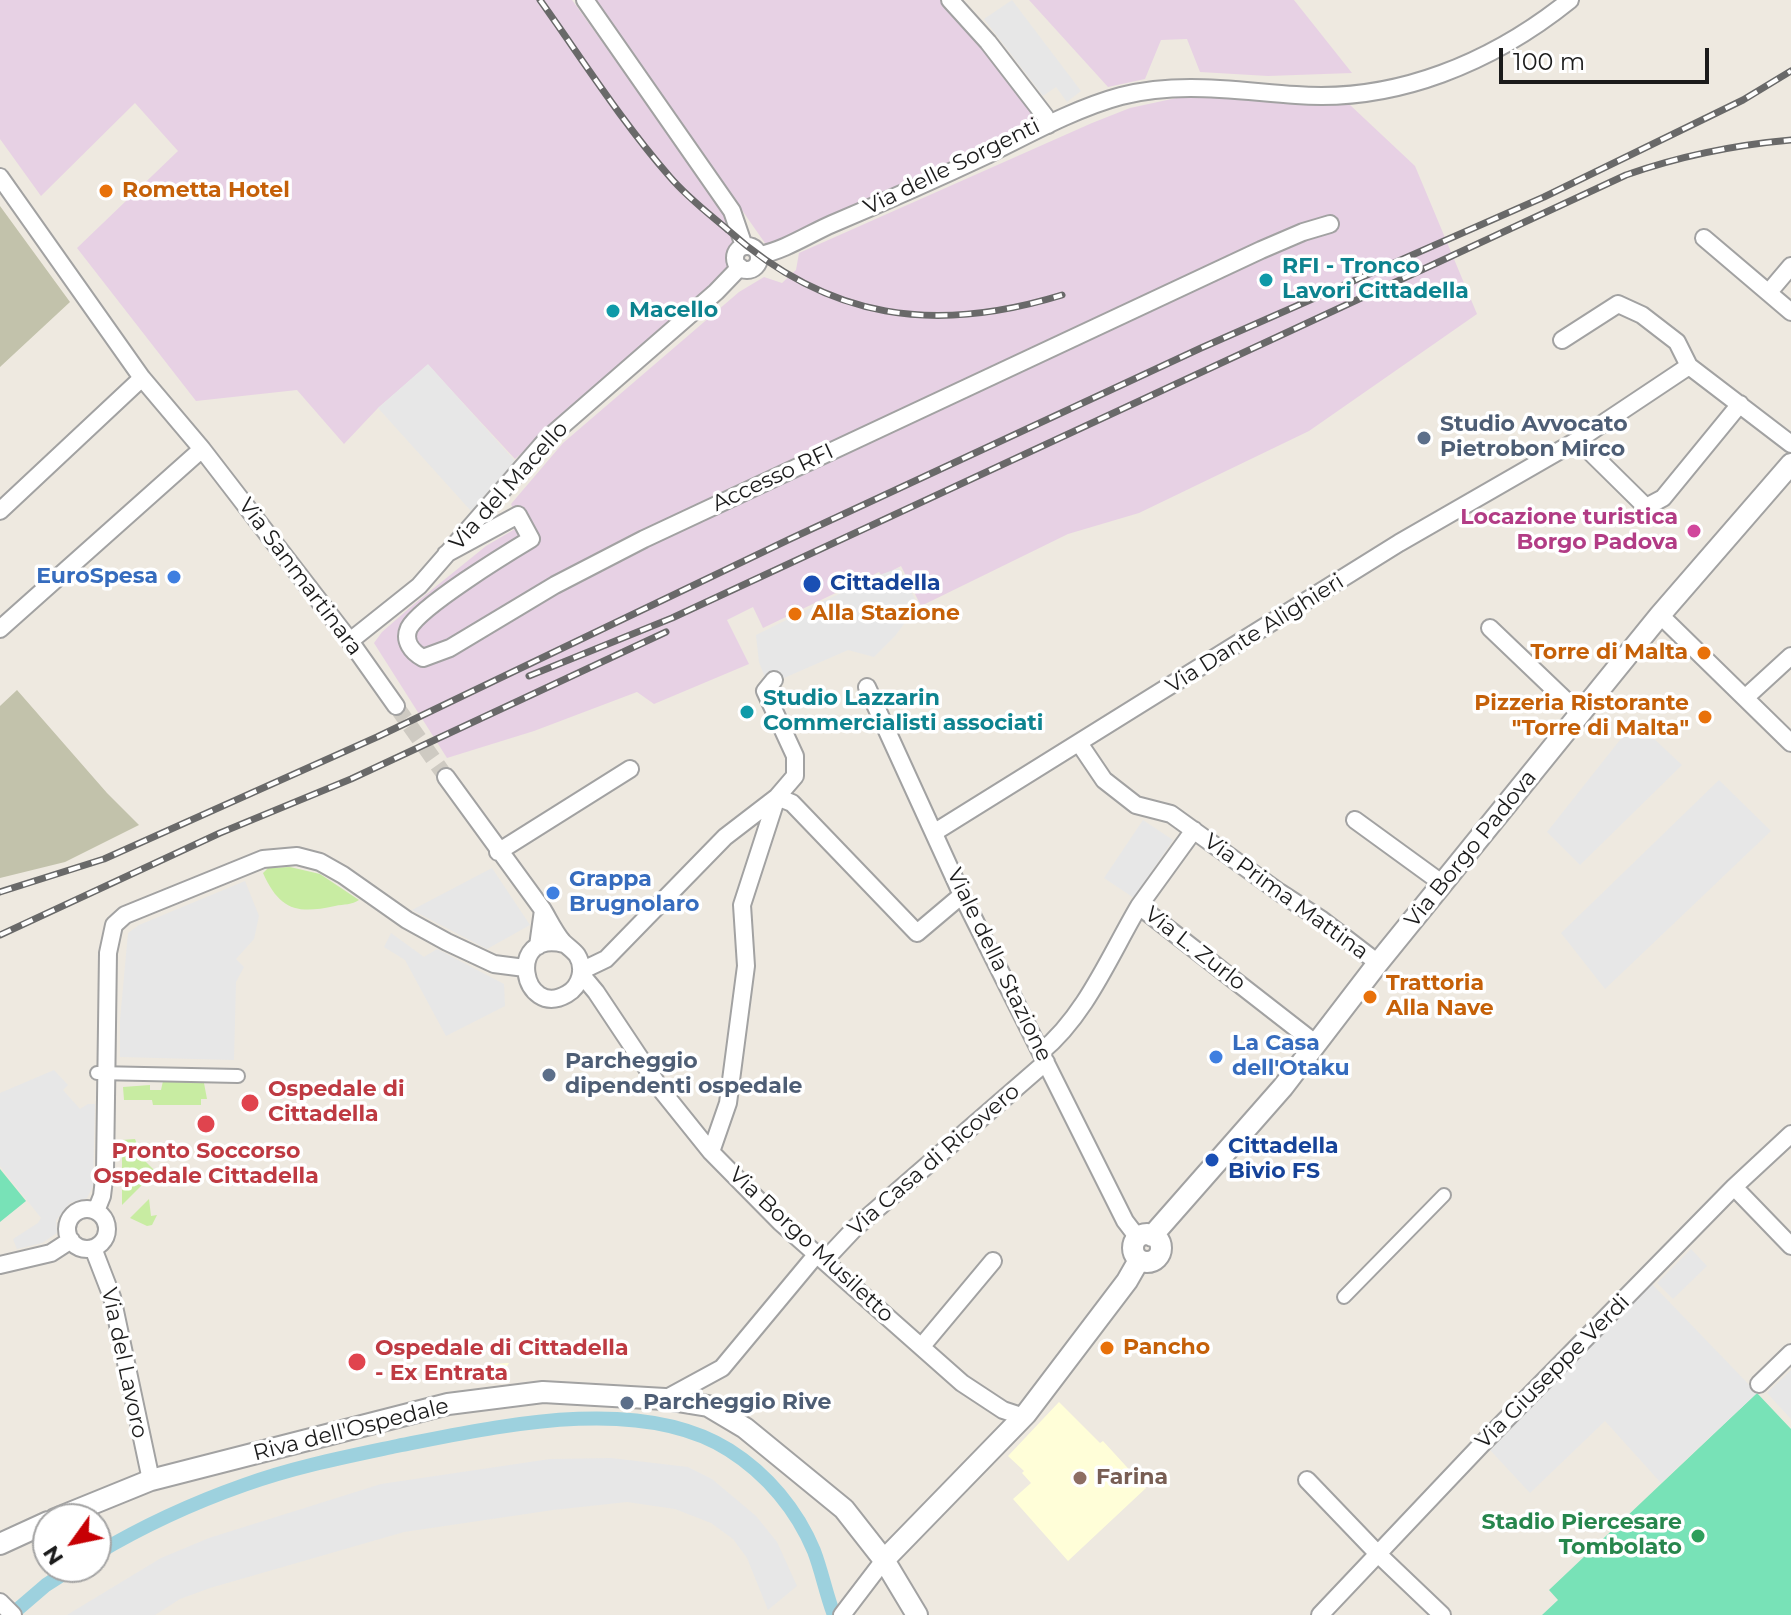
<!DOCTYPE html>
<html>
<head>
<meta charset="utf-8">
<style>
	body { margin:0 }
	#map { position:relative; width:1791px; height:1615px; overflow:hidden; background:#eee9e0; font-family:Montserrat,sans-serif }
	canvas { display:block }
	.north { position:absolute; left:32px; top:1503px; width:80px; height:80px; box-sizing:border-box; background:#fff; border:2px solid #a4a4a4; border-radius:50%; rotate:237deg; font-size:22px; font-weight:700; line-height:32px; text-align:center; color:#1b1b1b }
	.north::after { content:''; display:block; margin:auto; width:28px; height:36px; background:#c70004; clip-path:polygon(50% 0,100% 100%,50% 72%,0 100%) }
	.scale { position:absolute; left:1499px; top:48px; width:210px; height:36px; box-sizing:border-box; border:4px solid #1b1b1b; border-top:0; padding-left:10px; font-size:24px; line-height:28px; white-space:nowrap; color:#1b1b1b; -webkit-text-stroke:6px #fff; paint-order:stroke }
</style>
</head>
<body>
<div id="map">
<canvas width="1791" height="1615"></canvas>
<div class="north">N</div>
<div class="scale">100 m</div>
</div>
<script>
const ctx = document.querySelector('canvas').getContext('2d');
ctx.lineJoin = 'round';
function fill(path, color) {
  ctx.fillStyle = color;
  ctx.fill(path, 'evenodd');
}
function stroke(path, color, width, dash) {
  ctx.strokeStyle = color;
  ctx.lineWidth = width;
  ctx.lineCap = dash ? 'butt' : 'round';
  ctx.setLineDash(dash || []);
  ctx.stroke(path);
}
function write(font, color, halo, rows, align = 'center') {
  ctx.font = font + ' Montserrat,sans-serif';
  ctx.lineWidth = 7;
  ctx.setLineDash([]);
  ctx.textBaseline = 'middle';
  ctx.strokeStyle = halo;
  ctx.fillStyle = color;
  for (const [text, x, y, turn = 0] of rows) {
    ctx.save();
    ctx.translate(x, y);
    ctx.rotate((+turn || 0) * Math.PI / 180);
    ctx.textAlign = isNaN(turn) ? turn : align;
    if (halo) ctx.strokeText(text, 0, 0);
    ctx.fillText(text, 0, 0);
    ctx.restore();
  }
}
fill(new Path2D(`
	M0 0H572L722 207 733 245 730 268 515 459 428 365 378 408 344 444 297 390 196 401 77 248 178 151 135 103 41 196 0 139Z
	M595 0H953L1032 110 1031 125 767 246Z
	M1029 0H1294L1352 73 1268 76 1200 72 1187 39 1161 40 1145 79 1108 87Z
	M1218 89H1333L1415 166 1477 314 1309 431 1139 513 1068 534 921 606 901 566 882 576 879 572 763 628 753 607 727 620 749 664 654 704 637 692 534 731 447 758 374 643 382 632 413 605 486 546 520 526 511 504 563 443 739 292 764 277 782 283 796 270 799 253 1092 123 1130 108Z`), '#e7d1e4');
fill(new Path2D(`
	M509 1363 504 1371 494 1377H483L472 1372 492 1364Z
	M1059 1402 1100 1443 1103 1441 1146 1488 1068 1561 1013 1499 1031 1483 1022 1473 1024 1471 1008 1456Z`), '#fffed8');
fill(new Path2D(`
	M0 206 70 302 0 367Z
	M17 690 107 793 139 825 65 862 0 878V706Z`), '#c2c2ab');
fill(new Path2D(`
	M290 867 320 874 359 900C352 905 344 904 335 906 298 914 280 911 263 873L268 868Z
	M163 1081 204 1083 207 1099H201V1105H153L152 1100H124L123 1087 150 1085V1090H161Z
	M135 1139 142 1158 158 1174H144V1183L122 1205V1140Z
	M149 1199 151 1216 157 1215 152 1225 147 1226 130 1218Z`), '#c8eca2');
fill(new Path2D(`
	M0 1169 26 1201 0 1222Z
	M1757 1393 1791 1429V1615H1542L1558 1600 1549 1590Z`), '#78e2b7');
fill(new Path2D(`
	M1012 0 1081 91 1067 102 1056 87 1043 96 984 19Z
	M428 364 515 461 471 511 378 408Z
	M899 568 918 605 895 636 874 657 848 650 768 685 759 662 756 635 871 578Z
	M1635 721 1682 765 1580 865 1547 832Z
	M1719 780 1771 831 1605 989 1561 933Z
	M1143 820 1173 840 1134 898 1104 878Z
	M492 868 530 925 487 949 412 910Z
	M245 881 259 916 254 939 236 959 244 967 236 982 234 1060 120 1057V1020L128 933 139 925Z
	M391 933 424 957 437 949 504 984 505 1006 446 1036 405 960 384 947Z
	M54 1070 68 1085 63 1090 80 1109 88 1104H95L93 1186 87 1198 70 1203 61 1214 56 1220 57 1233 42 1243 17 1249 13 1239 38 1223 41 1218 0 1166V1093Z
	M1691 1249 1707 1266 1673 1299 1657 1283Z
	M1652 1284 1757 1393 1661 1483 1605 1421 1530 1493 1490 1450Z
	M1791 1370V1419L1767 1393Z
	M611 1458 688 1467 712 1479 756 1516 777 1542 797 1586 768 1610 747 1558 733 1539 711 1523 675 1509 627 1502 553 1510 404 1532 210 1588 180 1599 155 1615H67L161 1558 209 1538 381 1484 550 1459Z`), '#e7e7e7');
stroke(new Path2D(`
	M96 1554C143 1526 193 1503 244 1485 294 1467 345 1457 397 1446 495 1427 639 1393 729 1450 767 1474 797 1510 814 1551 822 1572 826 1594 834 1615
	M11 1615 46 1585 74 1567`), '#9dd1de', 14);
stroke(new Path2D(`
	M396 706 446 777`), '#cecac2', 16, [16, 8]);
const pedestrian = new Path2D(`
	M97 1073 238 1076
	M1344 1297 1444 1195`);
const minor = new Path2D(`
	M585 0 732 211 744 246
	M950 0 988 42 1045 116 1048 125
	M0 177 142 378 202 449 350 641 396 706
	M1704 238 1791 312
	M735 258a12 12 0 1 1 24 0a12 12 0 1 1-24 0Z
	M760 255C785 250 809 234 832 224 884 202 936 179 987 155 1029 134 1076 108 1121 96 1180 81 1236 91 1296 95 1396 103 1493 62 1570 0
	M1769 292 1791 266
	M1562 340 1618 304 1642 315 1677 342 1689 366 1791 444
	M1578 440 1646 507 1663 498 1740 404
	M0 511 142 378
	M446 554 518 515 531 539C506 554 421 606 409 628 403 641 412 652 423 658L450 648 555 585 644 539 1261 250 1303 232 1330 224
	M1660 615 1791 743
	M1490 628 1580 714
	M0 629 202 449
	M350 641 419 586 547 439 716 292 740 267
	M867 687 962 895 1125 1221 1138 1238
	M1745 698 1791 656
	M1079 743 1104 780 1136 805 1171 814 1279 892 1322 920 1378 963
	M446 777 543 910
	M777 797 792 803 917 933 962 895
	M1355 820 1443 884
	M935 832 1399 543 1578 440 1689 366
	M498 852 630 769
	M1139 906 1194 830
	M538 946 543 910C549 920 555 933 563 942 568 947 573 950 577 955 585 968 581 986 567 994 522 1020 505 929 564 944
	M581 971 606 959 725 837 777 797 795 776V756L765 691 774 680
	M581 974 596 992 662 1091 711 1152 780 1222 962 1383 1003 1410 1018 1415
	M1041 1052C1086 1015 1110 955 1139 906L1315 1043
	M711 1152 728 1103 746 966 742 905 777 797
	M1734 1187 1791 1246
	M67 1229a20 20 0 1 1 40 0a20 20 0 1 1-40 0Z
	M96 1211 102 1196 105 1171 108 953 114 925 125 915 263 859 297 856 320 862 343 875 407 920 447 942 494 964 525 968
	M93 1248 112 1297 151 1480
	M824 1261 855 1228 1046 1062
	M0 1265 51 1253 71 1240
	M922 1346 993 1261
	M1759 1384 1791 1353
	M665 1399 722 1368 816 1255
	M1307 1480 1378 1554 1442 1615
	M0 1602 13 1615
	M842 1615 884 1560
	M1320 1615 1481 1445 1734 1187 1791 1134`);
const tertiary = new Path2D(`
	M1133 1248a14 14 0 1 1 28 0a14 14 0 1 1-28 0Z
	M1152 1236 1283 1087 1378 963 1660 615 1791 464
	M55 1519 151 1480 448 1404 543 1392 665 1399 708 1406 745 1428 844 1509 884 1560 917 1615
	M0 1544 48 1522
	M884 1560 1026 1414 1127 1281 1139 1260`);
stroke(pedestrian, '#a2a2a2', 16);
stroke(minor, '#a2a2a2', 20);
stroke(tertiary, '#a2a2a2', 24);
stroke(pedestrian, '#fff', 12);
stroke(minor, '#fff', 16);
stroke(tertiary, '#fff', 20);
const rail = new Path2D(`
	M540 0C582 59 622 122 670 177 687 197 708 213 728 230 829 320 935 334 1062 295
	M529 676 672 618 1626 175C1680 156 1734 145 1791 140
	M0 892 104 859 377 737 790 539 1201 348 1544 197 1743 100 1791 71
	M0 935 220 833 351 779 666 632`);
stroke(rail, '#696969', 7);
stroke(rail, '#fff', 4, [12]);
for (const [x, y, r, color] of [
	[106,191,8,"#e8710a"],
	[1266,280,8,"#0f9aa8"],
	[613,311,8,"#0f9aa8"],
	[1424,438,8,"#5c6f8a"],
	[1694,531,8,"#d1479c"],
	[174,577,8,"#3f7fe0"],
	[812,584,10,"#1a4fb4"],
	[795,614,8,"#e8710a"],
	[1704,653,8,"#e8710a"],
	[747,712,8,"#0f9aa8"],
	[1705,717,8,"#e8710a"],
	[553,893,8,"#3f7fe0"],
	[1370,997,8,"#e8710a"],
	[1216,1057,8,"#3f7fe0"],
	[549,1075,8,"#5c6f8a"],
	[250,1103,10,"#e0444e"],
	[206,1124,10,"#e0444e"],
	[1212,1160,8,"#1a4fb4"],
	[1107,1348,8,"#e8710a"],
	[357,1362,10,"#e0444e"],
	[627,1403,8,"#5c6f8a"],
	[1080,1478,8,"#8d6e63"],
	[1698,1536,8,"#2e9e5b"]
]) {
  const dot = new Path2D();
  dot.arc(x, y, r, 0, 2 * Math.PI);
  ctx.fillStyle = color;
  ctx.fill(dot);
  stroke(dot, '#fff', 3);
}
write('22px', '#1b1b1b', '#fff', [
	["Via delle Sorgenti",952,167,-26],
	["Accesso RFI",773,478,-25],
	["Via del Macello",509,486,-48],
	["Via Sanmartinara",300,577,53],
	["Via Dante Alighieri",1255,634,-32],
	["Via Borgo Padova",1471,849,-51],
	["Via Prima Mattina",1286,897,36],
	["Via L. Zurlo",1195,949,38],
	["Viale della Stazione",999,965,64],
	["Via Casa di Ricovero",934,1160,-41],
	["Via Borgo Musiletto",811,1245,43],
	["Via del Lavoro",124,1363,78],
	["Via Giuseppe Verdi",1553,1372,-45],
	["Riva dell'Ospedale",351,1430,-14]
]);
write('bold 22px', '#c56008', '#fff', [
	["Rometta Hotel",122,191],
	["Alla Stazione",811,614],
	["Torre di Malta",1688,653,"right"],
	["Pizzeria Ristorante",1689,704,"right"],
	["\"Torre di Malta\"",1689,729,"right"],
	["Trattoria",1386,984],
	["Alla Nave",1386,1009],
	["Pancho",1123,1348]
], 'left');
write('bold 22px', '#0d838f', '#fff', [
	["RFI - Tronco",1282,267],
	["Lavori Cittadella",1282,292],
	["Macello",629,311],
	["Studio Lazzarin",763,699],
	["Commercialisti associati",763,724]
], 'left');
write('bold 22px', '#4e5e75', '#fff', [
	["Studio Avvocato",1440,425],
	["Pietrobon Mirco",1440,450],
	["Parcheggio",565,1062],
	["dipendenti ospedale",565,1087],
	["Parcheggio Rive",643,1403]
], 'left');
write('bold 22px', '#b23c85', '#fff', [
	["Locazione turistica",1678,518],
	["Borgo Padova",1678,543]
], 'right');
write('bold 22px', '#366cbe', '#fff', [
	["EuroSpesa",158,577,"right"],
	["Grappa",569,880],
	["Brugnolaro",569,905],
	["La Casa",1232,1044],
	["dell'Otaku",1232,1069]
], 'left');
write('bold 22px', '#164399', '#fff', [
	["Cittadella",830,584],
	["Cittadella",1228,1147],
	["Bivio FS",1228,1172]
], 'left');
write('bold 22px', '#be3a42', '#fff', [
	["Ospedale di",268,1090],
	["Cittadella",268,1115],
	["Pronto Soccorso",206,1152,"center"],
	["Ospedale Cittadella",206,1177,"center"],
	["Ospedale di Cittadella",375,1349],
	["- Ex Entrata",375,1374]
], 'left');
write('bold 22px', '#785e54', '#fff', [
	["Farina",1096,1478]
], 'left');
write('bold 22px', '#27864d', '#fff', [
	["Stadio Piercesare",1682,1523],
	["Tombolato",1682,1548]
], 'right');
</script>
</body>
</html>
